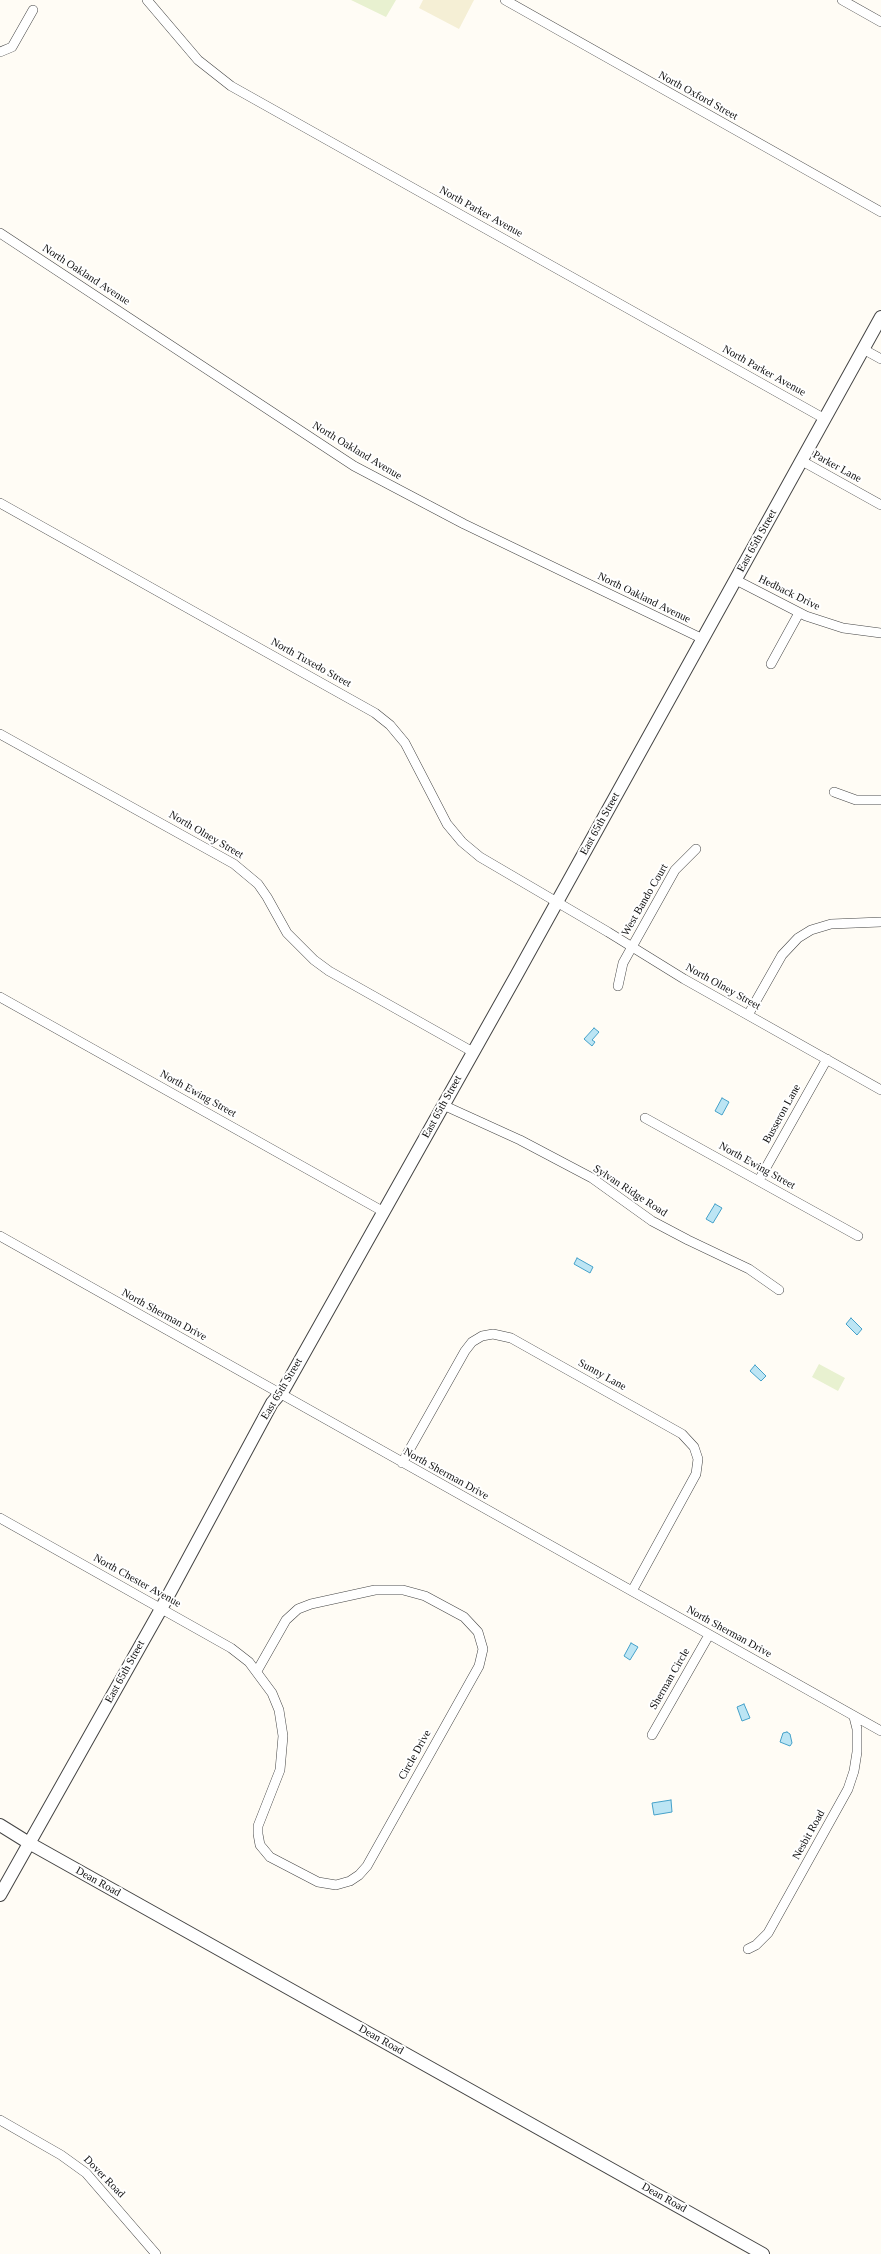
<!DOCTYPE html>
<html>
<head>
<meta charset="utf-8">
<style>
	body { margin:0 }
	canvas { display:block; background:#fffcf5 }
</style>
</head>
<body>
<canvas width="881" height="2254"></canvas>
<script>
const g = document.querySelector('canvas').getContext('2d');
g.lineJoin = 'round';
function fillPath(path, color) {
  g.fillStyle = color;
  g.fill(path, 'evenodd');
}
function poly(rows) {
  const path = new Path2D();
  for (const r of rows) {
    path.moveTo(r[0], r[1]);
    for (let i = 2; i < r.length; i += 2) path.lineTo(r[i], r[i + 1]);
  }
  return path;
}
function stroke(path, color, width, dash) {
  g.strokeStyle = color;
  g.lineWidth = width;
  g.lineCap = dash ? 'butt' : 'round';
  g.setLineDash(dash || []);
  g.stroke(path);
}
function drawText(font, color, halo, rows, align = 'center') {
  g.font = font + ' "Times New Roman",serif';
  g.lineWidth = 4;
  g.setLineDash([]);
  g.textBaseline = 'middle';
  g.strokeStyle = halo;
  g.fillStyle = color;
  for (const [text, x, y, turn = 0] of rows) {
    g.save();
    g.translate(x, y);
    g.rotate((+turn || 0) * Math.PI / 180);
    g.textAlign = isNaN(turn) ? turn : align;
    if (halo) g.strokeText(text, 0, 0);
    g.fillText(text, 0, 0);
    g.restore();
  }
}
const farmland = poly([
	[423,0,474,0,459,29,419,8]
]);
const pitch = poly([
	[351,0,396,0,386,17],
	[819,1364,845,1378,838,1391,812,1377]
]);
const water = poly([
	[594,1028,599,1032,592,1040,595,1042,592,1046,584,1039,594,1028],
	[722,1098,729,1102,722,1115,715,1111,722,1098],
	[715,1204,722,1208,713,1223,706,1219,715,1204],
	[577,1258,593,1267,590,1273,574,1264,577,1258],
	[851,1318,862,1329,857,1335,846,1324,851,1318],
	[755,1365,766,1376,761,1381,750,1371,755,1365],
	[631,1643,638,1647,630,1660,624,1656,631,1643],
	[744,1704,750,1718,742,1721,737,1707,744,1704],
	[787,1732,790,1734,792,1743,790,1746,780,1742,783,1733,787,1732],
	[671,1800,672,1812,654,1815,652,1803,671,1800]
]);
const minor = poly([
	[147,0,198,60,231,86,825,419],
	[505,0,881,212],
	[842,0,881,22],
	[0,52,12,47,33,10],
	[0,233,354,466,464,524,703,639],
	[863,349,881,359],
	[802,461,881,505],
	[0,503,375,713,390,725,405,743,447,824,462,842,480,857,608,932,684,979,881,1090],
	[736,580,806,616,843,628,881,633],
	[771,664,799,613],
	[0,734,234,864,258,884,267,897,287,933,314,960,329,971,473,1052],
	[834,792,856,800,881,800],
	[618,986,623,963,675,870,696,849],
	[0,997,384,1212],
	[748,1015,782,955,798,938,811,930,831,924,881,922],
	[443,1105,520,1140,592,1178,652,1221,688,1240,749,1269,779,1290],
	[645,1118,858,1236],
	[759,1180,827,1059],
	[0,1236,881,1731],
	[402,1463,465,1351,472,1342,482,1336,493,1334,511,1338,682,1434,694,1447,698,1459,696,1474,632,1591],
	[0,1518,231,1648,249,1662,272,1693,279,1710,283,1736,280,1770,258,1826,258,1834,260,1845,270,1857,318,1882,336,1885,350,1881,359,1875,367,1866,479,1666,483,1649,478,1632,464,1617,425,1596,403,1590,375,1590,311,1604,298,1609,286,1620,257,1671],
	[652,1735,709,1635],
	[748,1949,756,1945,768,1933,848,1789,854,1771,857,1752,857,1729,854,1717],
	[0,2120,61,2155,86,2173,156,2254]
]);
const tertiary = poly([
	[0,1825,29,1843,763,2254],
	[0,1895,161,1609,272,1403,284,1389,516,976,881,317]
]);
const streetNames = [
	["North Oxford Street",698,96,29],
	["North Parker Avenue",481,212,29],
	["North Oakland Avenue",86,275,33],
	["North Parker Avenue",764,371,29],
	["North Oakland Avenue",357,451,31],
	["Parker Lane",837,467,29],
	["East 65th Street",757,541,-61],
	["Hedback Drive",789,593,26],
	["North Oakland Avenue",644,598,26],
	["North Tuxedo Street",311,663,29],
	["East 65th Street",600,824,-61],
	["North Olney Street",206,835,30],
	["West Bando Court",645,900,-60],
	["North Olney Street",723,987,29],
	["North Ewing Street",198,1094,29],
	["East 65th Street",442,1107,-61],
	["Busseron Lane",782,1114,-61],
	["North Ewing Street",757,1166,29],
	["Sylvan Ridge Road",630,1191,33],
	["North Sherman Drive",164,1315,29],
	["Sunny Lane",602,1375,29],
	["East 65th Street",282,1389,-59],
	["North Sherman Drive",446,1474,29],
	["North Chester Avenue",137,1581,29],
	["North Sherman Drive",729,1632,29],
	["East 65th Street",125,1672,-61],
	["Sherman Circle",670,1679,-60],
	["Circle Drive",415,1755,-61],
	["Nesbit Road",809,1835,-61],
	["Dean Road",98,1882,29],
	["Dean Road",381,2040,29],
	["Dover Road",104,2177,46],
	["Dean Road",664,2198,29]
];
fillPath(farmland, '#f5efd5');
fillPath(pitch, '#e8f1d0');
fillPath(water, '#bce5f4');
stroke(water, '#45a1c9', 1);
stroke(minor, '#444', 10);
stroke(tertiary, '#444', 14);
stroke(minor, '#fff', 9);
stroke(tertiary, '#fff', 12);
drawText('11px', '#111', '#fff', streetNames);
</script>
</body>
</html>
